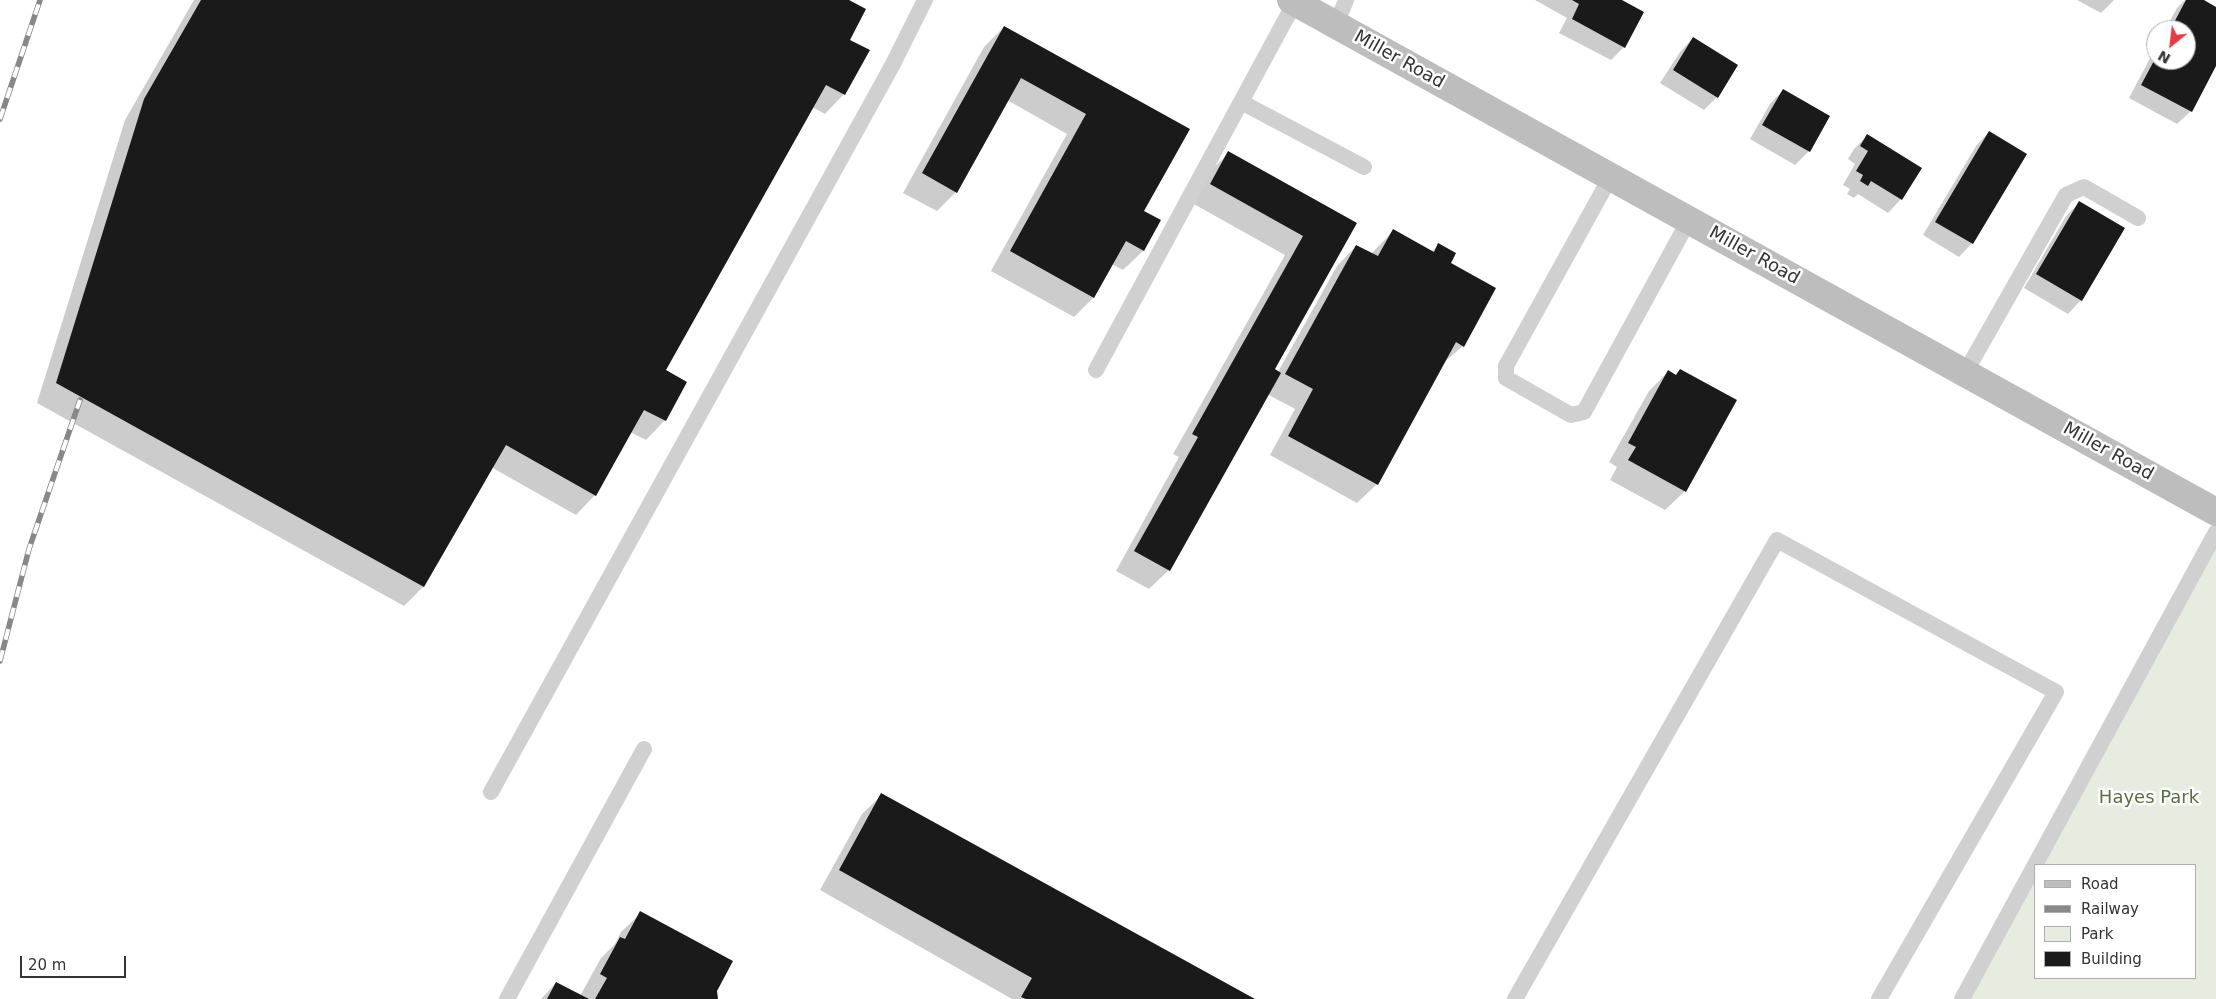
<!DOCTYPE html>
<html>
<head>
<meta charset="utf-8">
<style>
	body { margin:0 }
	#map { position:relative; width:2216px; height:999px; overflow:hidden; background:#fff; font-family:"DejaVu Sans",sans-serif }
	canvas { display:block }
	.legend { position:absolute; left:2034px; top:864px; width:162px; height:115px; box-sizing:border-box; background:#fff; border:1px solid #adadad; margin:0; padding:6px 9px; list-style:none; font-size:15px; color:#333 }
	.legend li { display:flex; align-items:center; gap:10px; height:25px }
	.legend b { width:25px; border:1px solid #adadad }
	.north { position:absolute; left:2146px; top:20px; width:50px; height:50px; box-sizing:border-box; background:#fff; border:1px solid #adadad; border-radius:50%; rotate:209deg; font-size:14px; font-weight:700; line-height:20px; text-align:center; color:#333 }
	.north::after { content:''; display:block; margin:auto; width:18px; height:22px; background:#e63946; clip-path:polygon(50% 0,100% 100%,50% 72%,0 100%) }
	.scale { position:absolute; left:20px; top:956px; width:106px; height:22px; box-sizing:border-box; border:2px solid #333; border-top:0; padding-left:6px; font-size:15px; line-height:18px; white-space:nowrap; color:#333; -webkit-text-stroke:4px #fff; paint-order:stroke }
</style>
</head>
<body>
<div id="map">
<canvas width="2216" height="999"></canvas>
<ul class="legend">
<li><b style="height:6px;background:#bdbdbd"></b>Road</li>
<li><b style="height:6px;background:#888"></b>Railway</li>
<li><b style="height:14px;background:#e6ecdf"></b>Park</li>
<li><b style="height:14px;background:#1a1a1a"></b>Building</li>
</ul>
<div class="north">N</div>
<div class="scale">20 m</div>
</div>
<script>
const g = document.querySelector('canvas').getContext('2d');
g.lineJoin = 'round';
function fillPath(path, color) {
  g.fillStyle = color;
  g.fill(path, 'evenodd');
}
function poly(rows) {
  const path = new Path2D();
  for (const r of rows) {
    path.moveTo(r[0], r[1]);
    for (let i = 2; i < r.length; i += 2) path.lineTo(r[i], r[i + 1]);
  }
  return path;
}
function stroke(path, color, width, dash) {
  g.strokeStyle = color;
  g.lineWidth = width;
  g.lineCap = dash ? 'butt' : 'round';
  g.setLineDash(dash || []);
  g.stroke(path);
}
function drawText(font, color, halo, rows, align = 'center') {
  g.font = font + ' "DejaVu Sans",sans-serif';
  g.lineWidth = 5;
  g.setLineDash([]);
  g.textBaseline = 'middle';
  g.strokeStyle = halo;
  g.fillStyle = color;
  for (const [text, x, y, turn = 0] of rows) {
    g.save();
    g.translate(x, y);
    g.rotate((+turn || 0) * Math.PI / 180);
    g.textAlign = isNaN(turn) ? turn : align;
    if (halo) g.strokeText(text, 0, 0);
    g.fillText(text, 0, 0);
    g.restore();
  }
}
const green = poly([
	[2216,533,2216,999,1964,999,2035,869,2035,978,2195,978,2195,865,2037,865]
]);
const shadow = poly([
	[194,0,846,0,849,40,844,94,825,114,812,107,664,371,686,382,665,420,646,440,630,432,595,495,576,515,491,467,423,587,404,606,37,403,125,120],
	[1535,0,1620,0,1624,47,1611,60,1559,33,1567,18],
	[2077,0,2114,0,2101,13],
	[2185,0,2201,0,2216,8,2216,63,2191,111,2177,124,2129,98,2156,47,2156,60,2186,60,2186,30,2165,30,2177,8],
	[1004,27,1188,130,1142,212,1159,221,1143,251,1123,270,1112,264,1093,298,1074,317,991,271,1067,134,1007,100,956,192,937,211,903,193,984,47],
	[1693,38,1717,97,1704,110,1660,83,1680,52],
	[1783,90,1829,116,1809,151,1795,165,1750,139,1770,104],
	[1989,132,1972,243,1959,257,1923,235,1976,146],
	[1867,136,1901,199,1888,213,1858,194,1854,198,1847,194,1850,189,1843,185,1855,164,1848,159,1854,149],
	[1229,153,1355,223,1273,369,1278,372,1337,266,1356,246,1371,254,1393,231,1431,252,1439,245,1449,263,1463,346,1442,364,1377,484,1357,503,1270,455,1295,409,1267,394,1169,570,1149,589,1116,571,1179,457,1173,454,1285,255,1192,203,1209,172],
	[2079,203,2081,300,2068,314,2024,288,2066,216],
	[1680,370,1685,491,1665,510,1610,480,1617,467,1609,462,1649,391,1668,372,1675,375],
	[882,795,1252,999,1012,999,820,890,862,814],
	[641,913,715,991,717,999,541,999,556,983,580,996,601,958,615,944,621,932]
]);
const building = poly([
	[201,0,849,0,866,9,850,40,870,50,845,95,826,85,666,370,687,382,666,421,644,410,596,496,506,445,424,587,56,383,144,99],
	[1572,0,1622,0,1644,12,1625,48,1572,19,1579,4],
	[2186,0,2204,0,2216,7,2216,66,2192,112,2141,85,2156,57,2156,60,2186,60,2186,30,2170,30],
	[1004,26,1190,129,1144,211,1161,220,1144,251,1126,241,1094,298,1010,251,1086,114,1021,78,957,193,922,173],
	[1693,37,1738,65,1718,98,1673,70],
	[1783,89,1830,116,1810,152,1762,125],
	[1989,131,2027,154,1973,244,1935,222],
	[1867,134,1922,168,1902,200,1871,181,1868,186,1860,181,1863,175,1856,171,1868,151,1860,146],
	[1228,151,1357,223,1275,369,1281,373,1170,571,1134,551,1198,437,1192,434,1303,236,1210,184],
	[2079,201,2125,228,2082,301,2036,274],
	[1393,229,1434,252,1438,243,1456,253,1451,263,1496,288,1464,347,1456,342,1378,485,1288,436,1313,389,1285,374,1356,245,1378,256],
	[1680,369,1737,400,1686,492,1628,460,1636,447,1628,443,1668,370,1676,375],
	[881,793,1255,999,1026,999,1021,997,1032,978,839,870],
	[640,911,733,961,717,991,718,999,595,999,607,978,600,974,620,937,625,939],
	[556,982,589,999,547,999]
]);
const lane = poly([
	[1336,25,1346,0],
	[1241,102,1364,167],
	[1611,176,1506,366,1506,378,1571,415,1584,412,1689,220],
	[1096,370,1295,2],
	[1965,373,2066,195,2084,187,2138,218],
	[491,792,893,64,925,0],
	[507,999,644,749],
	[1515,999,1777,540,2056,692,1879,999],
	[1962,999,2216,532]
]);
const secondary = poly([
	[1291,0,2216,512]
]);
const rail = poly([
	[0,119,40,0],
	[0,661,29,549,80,400]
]);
const streetNames = [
	["Miller Road",1399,60,29],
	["Miller Road",1754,256,29],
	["Miller Road",2108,452,29]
];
const parkNames = [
	["Hayes Park",2149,798]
];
fillPath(green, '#e6ecdf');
fillPath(shadow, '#0003');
fillPath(building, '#1a1a1a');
stroke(lane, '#d0d0d0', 16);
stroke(secondary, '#bdbdbd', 28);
stroke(rail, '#888', 5.5);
stroke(rail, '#fff', 4, [11]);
drawText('18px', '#333', '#fff', streetNames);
drawText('18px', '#56703f', '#fff', parkNames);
</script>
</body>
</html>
